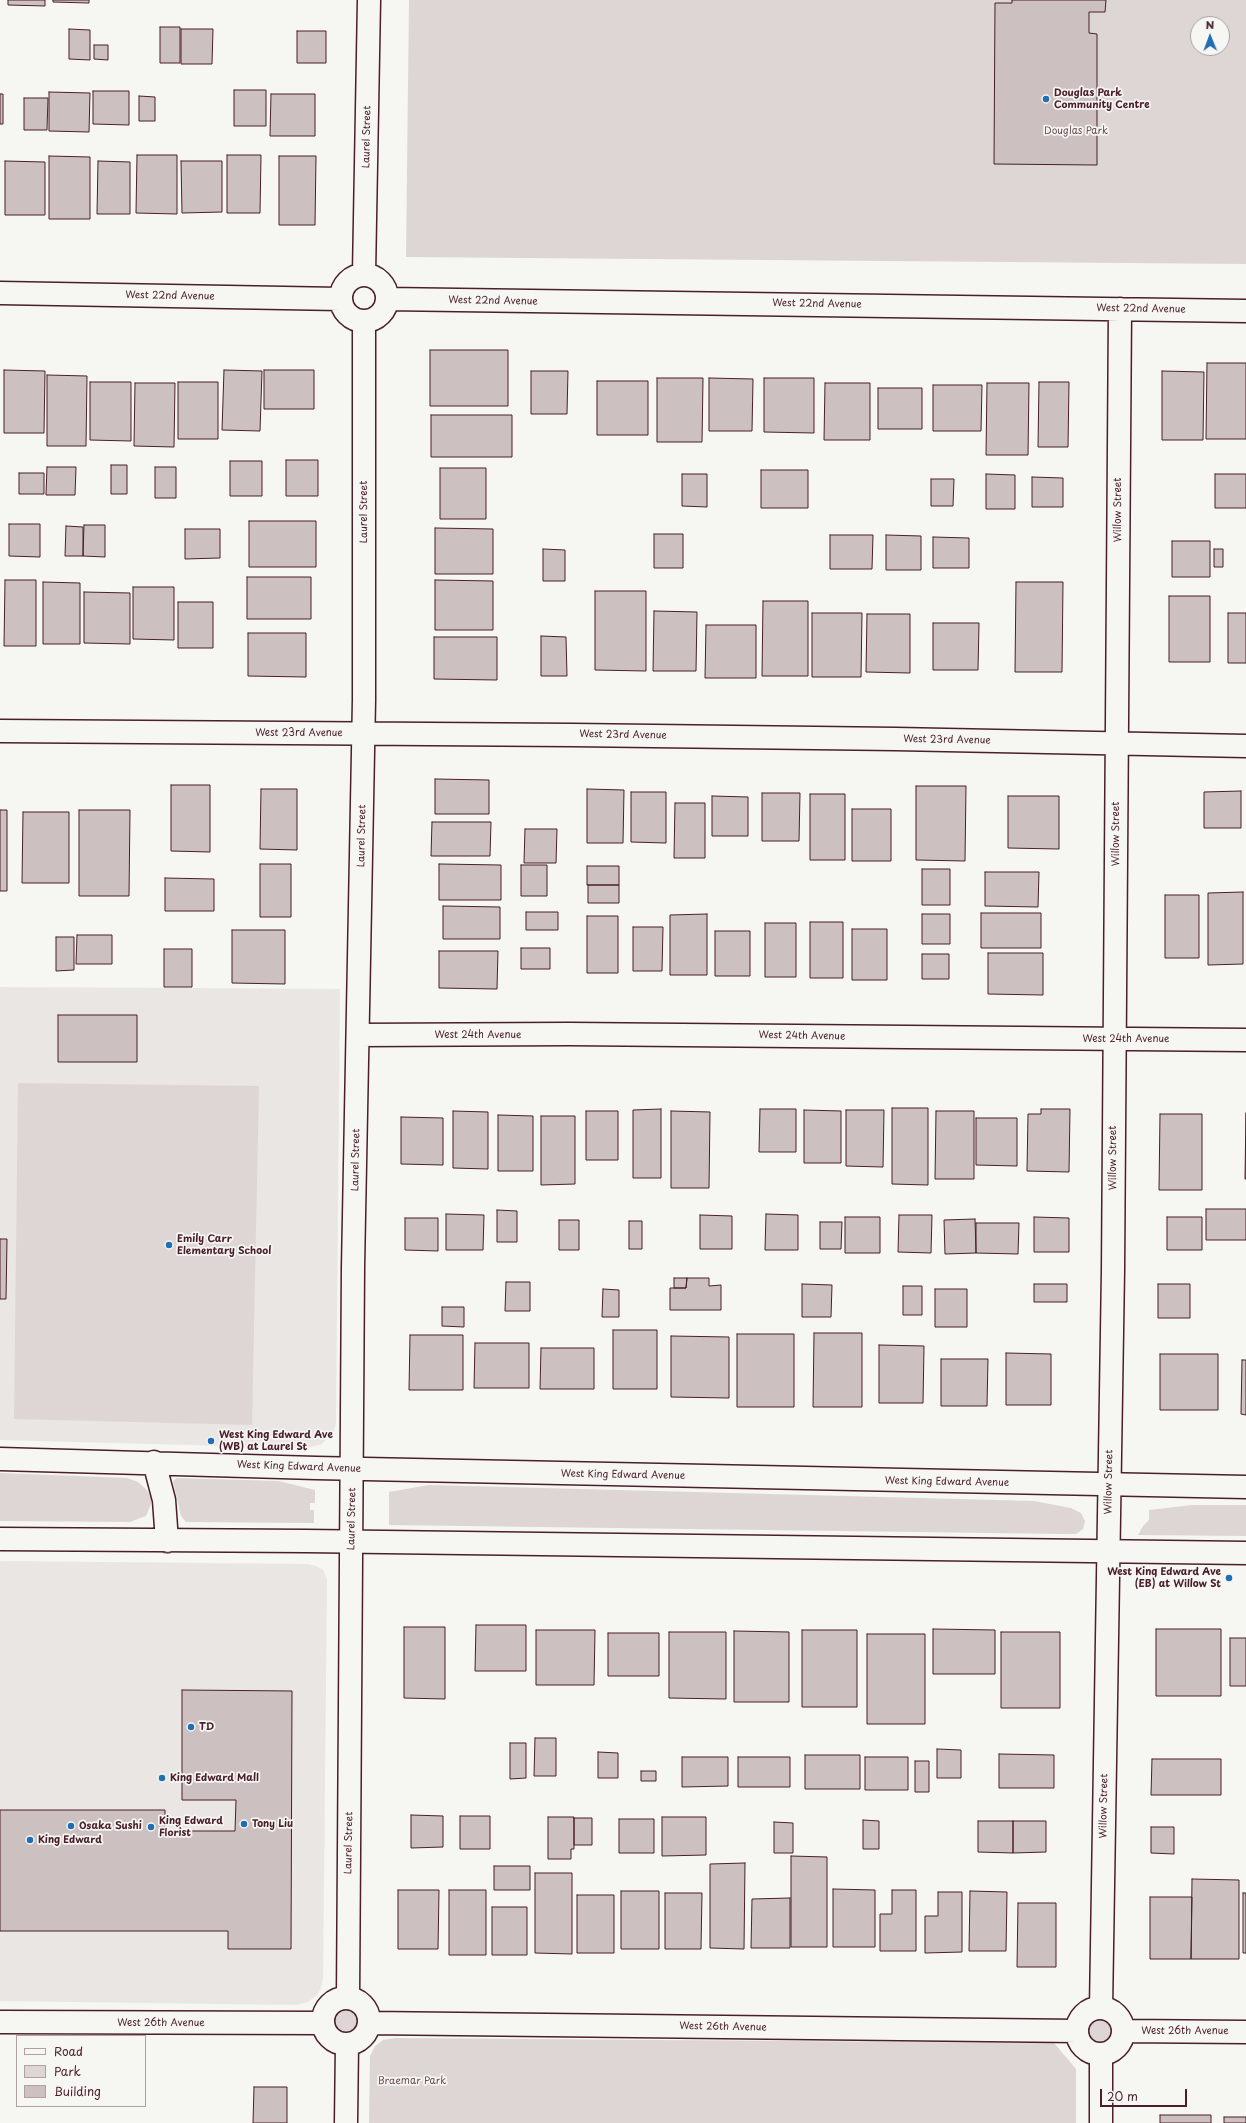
<!DOCTYPE html>
<html>
<head>
<meta charset="utf-8">
<style>
	body { margin:0 }
	#map { position:relative; width:1246px; height:2123px; overflow:hidden; background:#f6f6f2; font-family:"Playpen Sans",sans-serif }
	canvas { display:block }
	.legend { position:absolute; left:16px; top:2035px; width:130px; height:72px; box-sizing:border-box; background:#f6f6f2; border:1px solid #b1a0a2; margin:0; padding:5px 7px; list-style:none; font-size:12px; color:#4a1f2b }
	.legend li { display:flex; align-items:center; gap:8px; height:20px }
	.legend b { width:20px; border:1px solid #b1a0a2 }
	.north { position:absolute; left:1190px; top:16px; width:40px; height:40px; box-sizing:border-box; background:#f6f6f2; border:1px solid #b1a0a2; border-radius:50%; rotate:359deg; font-size:11px; font-weight:700; line-height:16px; text-align:center; color:#4a1f2b }
	.north::after { content:''; display:block; margin:auto; width:14px; height:18px; background:#1f6fb2; clip-path:polygon(50% 0,100% 100%,50% 72%,0 100%) }
	.scale { position:absolute; left:1100px; top:2089px; width:87px; height:18px; box-sizing:border-box; border:2px solid #4a1f2b; border-top:0; padding-left:5px; font-size:12px; line-height:14px; white-space:nowrap; color:#4a1f2b; -webkit-text-stroke:3px #f6f6f2; paint-order:stroke }
</style>
</head>
<body>
<div id="map">
<canvas width="1246" height="2123"></canvas>
<ul class="legend">
<li><b style="height:5px;background:#f6f6f2"></b>Road</li>
<li><b style="height:11px;background:#ddd6d5"></b>Park</li>
<li><b style="height:11px;background:#ccc1c0"></b>Building</li>
</ul>
<div class="north">N</div>
<div class="scale">20 m</div>
</div>
<script>
const g = document.querySelector('canvas').getContext('2d');
g.lineJoin = 'round';
function fillPath(path, color) {
  g.fillStyle = color;
  g.fill(path, 'evenodd');
}
function poly(rows) {
  const path = new Path2D();
  for (const r of rows) {
    if (r.length === 3) {
      path.moveTo(r[0] + r[2], r[1]);
      path.arc(r[0], r[1], r[2], 0, 2 * Math.PI);
      continue;
    }
    path.moveTo(r[0], r[1]);
    for (let i = 2; i < r.length; i += 2) path.lineTo(r[i], r[i + 1]);
  }
  return path;
}
function stroke(path, color, width, dash) {
  g.strokeStyle = color;
  g.lineWidth = width;
  g.lineCap = dash ? 'butt' : 'round';
  g.setLineDash(dash || []);
  g.stroke(path);
}
function drawText(font, color, halo, rows, align = 'center') {
  g.font = font + ' "Playpen Sans",sans-serif';
  g.lineWidth = 3.5;
  g.setLineDash([]);
  g.textBaseline = 'middle';
  g.strokeStyle = halo;
  g.fillStyle = color;
  for (const [text, x, y, turn = 0] of rows) {
    g.save();
    g.translate(x, y);
    g.rotate((+turn || 0) * Math.PI / 180);
    g.textAlign = isNaN(turn) ? turn : align;
    if (halo) g.strokeText(text, 0, 0);
    g.fillText(text, 0, 0);
    g.restore();
  }
}
const built = poly([
	[0,987,340,989,336,1423,334,1431,322,1444,307,1448,0,1440],
	[0,1561,308,1564,316,1566,323,1570,327,1579,323,1978,321,1988,317,1995,308,2002,296,2005,0,2001]
]);
const green = poly([
	[409,0,1246,0,1246,264,406,257],
	[1198,24,1222,24,1222,48,1198,48],
	[18,1083,259,1086,252,1425,14,1419],
	[0,1473,127,1478,138,1482,147,1490,151,1498,151,1504,146,1516,130,1522,0,1521],
	[177,1478,279,1481,315,1490,315,1503,310,1503,310,1510,314,1510,314,1523,186,1522,181,1516,173,1481],
	[429,1485,1034,1501,1071,1508,1081,1513,1085,1521,1083,1529,1076,1534,1065,1534,389,1525,389,1492],
	[1192,1505,1246,1505,1246,1536,1138,1535,1143,1526,1149,1520,1149,1510],
	[347,2021,16],
	[1100,2030,15],
	[395,2038,1054,2043,1076,2069,1076,2123,369,2123,370,2056,375,2046,383,2040]
]);
const building = poly([
	[8,0,45,0,45,6,8,5,8,0],
	[53,0,89,0,89,3,53,2,53,0],
	[1012,0,1106,0,1105,12,1089,12,1089,33,1097,34,1097,165,994,164,995,3,1012,3,1012,0],
	[160,27,180,27,180,63,160,63,160,27],
	[69,29,90,30,90,60,69,59,69,29],
	[181,29,213,29,212,64,181,64,181,29],
	[297,31,326,31,326,63,297,63,297,31],
	[94,45,108,45,108,60,94,59,94,45],
	[234,90,266,90,266,126,234,126,234,90],
	[93,91,129,91,129,125,93,124,93,91],
	[49,92,90,93,89,132,49,131,49,92],
	[0,94,3,94,3,124,0,124,0,94],
	[271,94,315,94,315,136,270,136,271,94],
	[139,96,155,97,155,121,139,121,139,96],
	[24,98,48,98,47,130,24,130,24,98],
	[137,155,177,155,177,214,136,213,137,155],
	[227,155,261,155,260,213,227,213,227,155],
	[49,156,90,157,90,219,49,219,49,156],
	[279,156,316,156,315,225,279,225,279,156],
	[5,161,45,162,45,215,5,215,5,161],
	[98,161,130,162,130,214,97,214,98,161],
	[181,161,222,161,222,212,182,213,181,161],
	[430,350,508,350,508,406,430,406,430,350],
	[1207,363,1246,363,1246,439,1206,439,1207,363],
	[4,370,45,371,44,433,4,433,4,370],
	[224,370,262,371,260,431,222,430,224,370],
	[264,370,314,370,314,409,264,409,264,370],
	[531,371,568,371,567,414,531,414,531,371],
	[1162,371,1204,372,1203,440,1162,440,1162,371],
	[47,375,87,376,86,446,47,446,47,375],
	[657,378,703,378,702,442,657,442,657,378],
	[709,378,753,379,752,431,709,431,709,378],
	[764,378,814,378,814,433,764,432,764,378],
	[597,381,648,381,648,435,597,435,597,381],
	[90,382,131,382,131,441,90,440,90,382],
	[178,382,218,382,218,439,178,439,178,382],
	[1039,382,1069,382,1068,447,1038,447,1039,382],
	[135,383,175,383,174,447,134,446,135,383],
	[825,383,870,383,870,440,824,440,825,383],
	[987,383,1029,383,1028,455,986,455,987,383],
	[933,385,982,385,981,431,933,431,933,385],
	[878,388,922,388,922,429,878,429,878,388],
	[431,415,512,415,512,457,431,457,431,415],
	[286,460,318,460,318,496,286,496,286,460],
	[230,461,262,461,262,496,230,496,230,461],
	[111,465,127,465,127,494,111,494,111,465],
	[47,467,76,467,75,495,46,495,47,467],
	[155,467,176,467,176,498,155,498,155,467],
	[440,468,486,468,486,519,440,519,440,468],
	[761,470,808,470,808,508,761,508,761,470],
	[19,473,44,473,44,494,19,494,19,473],
	[682,474,707,474,707,507,682,506,682,474],
	[986,474,1015,475,1015,509,986,509,986,474],
	[1215,474,1246,474,1246,508,1215,508,1215,474],
	[1032,477,1063,478,1063,507,1032,507,1032,477],
	[931,479,954,479,953,506,931,506,931,479],
	[249,521,316,521,316,567,249,567,249,521],
	[9,524,40,524,40,557,9,556,9,524],
	[84,525,105,525,105,557,83,556,84,525],
	[66,526,83,527,83,556,65,556,66,526],
	[435,528,493,529,493,574,435,574,435,528],
	[185,529,220,529,220,558,185,559,185,529],
	[654,534,683,534,683,568,654,568,654,534],
	[830,535,873,535,872,569,830,569,830,535],
	[886,535,921,536,921,570,886,570,886,535],
	[933,537,969,538,969,568,933,568,933,537],
	[1172,541,1210,541,1210,577,1172,577,1172,541],
	[543,549,565,550,565,581,543,581,543,549],
	[1214,549,1223,549,1223,567,1214,567,1214,549],
	[247,577,311,577,311,619,247,619,247,577],
	[5,580,36,580,36,646,4,646,5,580],
	[435,580,493,581,493,630,435,630,435,580],
	[43,582,80,583,80,644,43,644,43,582],
	[1016,582,1063,582,1062,672,1015,672,1016,582],
	[133,587,174,587,174,640,133,639,133,587],
	[595,591,646,591,646,671,595,670,595,591],
	[84,592,130,593,130,644,84,643,84,592],
	[1169,596,1210,596,1210,662,1169,662,1169,596],
	[763,601,808,601,808,676,762,676,763,601],
	[178,602,213,602,213,648,178,648,178,602],
	[654,611,697,612,696,671,653,671,654,611],
	[812,613,862,613,861,677,812,677,812,613],
	[1228,613,1246,613,1246,663,1228,663,1228,613],
	[867,614,910,614,910,673,866,672,867,614],
	[933,623,979,623,978,670,933,670,933,623],
	[706,625,756,625,756,678,705,678,706,625],
	[248,633,306,633,306,677,248,676,248,633],
	[541,636,566,637,567,676,541,676,541,636],
	[434,637,497,637,497,680,434,679,434,637],
	[435,779,489,780,489,814,435,814,435,779],
	[171,785,210,785,210,852,171,851,171,785],
	[916,786,966,786,965,861,916,860,916,786],
	[261,789,297,789,297,850,260,849,261,789],
	[587,789,624,790,623,843,587,843,587,789],
	[1241,791,1241,828,1204,828,1204,792,1241,791],
	[631,792,666,792,666,843,631,842,631,792],
	[762,793,800,793,799,841,762,841,762,793],
	[810,794,845,794,845,860,810,860,810,794],
	[712,796,748,797,748,836,712,836,712,796],
	[1008,796,1059,796,1059,849,1008,848,1008,796],
	[675,803,705,803,705,858,674,858,675,803],
	[852,809,891,809,891,861,852,861,852,809],
	[0,810,7,810,7,891,0,891,0,810],
	[79,810,130,810,129,896,79,896,79,810],
	[23,812,69,812,69,883,22,883,23,812],
	[432,822,491,822,490,856,431,856,432,822],
	[525,829,557,829,556,863,524,863,525,829],
	[260,864,291,864,291,917,260,917,260,864],
	[439,864,501,865,501,900,439,900,439,864],
	[521,865,547,865,547,896,521,896,521,865],
	[587,866,619,866,619,885,587,885,587,866],
	[922,869,950,869,950,905,922,905,922,869],
	[985,872,1039,872,1038,907,985,906,985,872],
	[165,878,214,879,214,911,165,911,165,878],
	[588,885,619,885,619,903,588,903,588,885],
	[1243,892,1243,964,1208,965,1208,893,1243,892],
	[1165,895,1199,895,1199,958,1165,958,1165,895],
	[443,906,500,907,500,939,443,939,443,906],
	[526,912,558,912,558,930,526,930,526,912],
	[981,913,1041,913,1041,948,981,948,981,913],
	[707,914,707,975,670,975,670,915,707,914],
	[922,914,950,914,950,944,922,944,922,914],
	[587,916,618,916,618,973,587,973,587,916],
	[810,922,843,922,843,978,810,978,810,922],
	[765,923,796,923,796,977,765,977,765,923],
	[633,927,663,927,662,971,633,971,633,927],
	[852,929,887,929,887,980,852,980,852,929],
	[232,930,285,930,285,984,232,983,232,930],
	[715,931,750,931,750,976,715,976,715,931],
	[77,935,112,935,112,964,76,964,77,935],
	[56,937,74,937,74,970,56,971,56,937],
	[521,948,550,948,550,969,521,969,521,948],
	[164,949,192,949,192,987,164,987,164,949],
	[439,951,498,951,497,989,439,988,439,951],
	[988,953,1043,953,1043,995,988,994,988,953],
	[922,954,949,954,949,979,922,979,922,954],
	[58,1015,137,1015,137,1062,58,1062,58,1015],
	[892,1108,928,1108,928,1185,892,1184,892,1108],
	[661,1109,661,1178,633,1178,633,1110,661,1109],
	[760,1109,796,1109,796,1152,759,1152,760,1109],
	[1041,1109,1070,1109,1069,1172,1027,1171,1028,1114,1041,1114,1041,1109],
	[804,1110,841,1111,841,1163,804,1163,804,1110],
	[846,1110,884,1110,883,1167,846,1166,846,1110],
	[453,1111,488,1112,488,1169,453,1168,453,1111],
	[586,1111,618,1111,618,1160,586,1160,586,1111],
	[671,1111,710,1112,709,1188,671,1188,671,1111],
	[936,1111,974,1111,974,1179,935,1179,936,1111],
	[1246,1113,1246,1179,1245,1179,1246,1113],
	[1160,1114,1202,1114,1202,1190,1159,1190,1160,1114],
	[498,1115,533,1116,533,1171,498,1171,498,1115],
	[541,1116,575,1116,575,1184,541,1185,541,1116],
	[401,1117,443,1118,443,1165,401,1164,401,1117],
	[976,1118,1017,1118,1017,1166,976,1165,976,1118],
	[1206,1209,1246,1209,1246,1240,1206,1240,1206,1209],
	[497,1210,517,1211,517,1242,497,1242,497,1210],
	[446,1214,484,1215,483,1250,446,1250,446,1214],
	[766,1214,798,1215,798,1250,765,1250,766,1214],
	[700,1215,732,1216,732,1249,700,1249,700,1215],
	[899,1215,932,1215,931,1253,898,1252,899,1215],
	[845,1217,880,1217,880,1253,845,1253,845,1217],
	[1034,1217,1069,1218,1069,1252,1034,1252,1034,1217],
	[1167,1217,1202,1217,1202,1250,1167,1250,1167,1217],
	[405,1218,438,1218,438,1251,405,1250,405,1218],
	[975,1219,976,1253,945,1254,944,1220,975,1219],
	[559,1220,579,1220,579,1250,559,1250,559,1220],
	[629,1221,642,1221,642,1249,629,1249,629,1221],
	[820,1222,842,1222,841,1249,820,1249,820,1222],
	[976,1223,1019,1223,1018,1254,976,1253,976,1223],
	[0,1239,7,1239,6,1299,0,1299,0,1239],
	[674,1278,687,1278,686,1288,674,1288,674,1278],
	[687,1278,709,1278,709,1286,721,1285,721,1310,670,1310,670,1288,686,1288,687,1278],
	[506,1282,530,1282,530,1311,505,1311,506,1282],
	[802,1284,832,1285,831,1317,802,1317,802,1284],
	[1034,1284,1067,1284,1067,1302,1034,1302,1034,1284],
	[1158,1284,1190,1284,1190,1318,1158,1318,1158,1284],
	[903,1286,922,1286,922,1315,903,1315,903,1286],
	[603,1289,619,1290,619,1317,602,1317,603,1289],
	[935,1289,967,1289,967,1327,935,1327,935,1289],
	[442,1307,464,1307,464,1327,442,1326,442,1307],
	[613,1330,657,1330,657,1389,613,1389,613,1330],
	[814,1333,862,1333,862,1407,813,1407,814,1333],
	[737,1334,794,1334,794,1407,737,1407,737,1334],
	[410,1335,463,1335,463,1390,409,1390,410,1335],
	[671,1336,729,1337,729,1398,671,1397,671,1336],
	[475,1343,529,1343,529,1388,474,1388,475,1343],
	[879,1345,924,1346,923,1403,879,1403,879,1345],
	[541,1348,594,1348,594,1389,540,1389,541,1348],
	[1006,1353,1051,1354,1051,1405,1006,1405,1006,1353],
	[1160,1354,1218,1354,1218,1410,1160,1410,1160,1354],
	[941,1359,988,1359,987,1406,941,1406,941,1359],
	[1242,1360,1246,1360,1246,1415,1241,1414,1242,1360],
	[476,1625,526,1625,526,1671,475,1671,476,1625],
	[404,1627,445,1627,445,1699,404,1698,404,1627],
	[933,1629,995,1630,995,1674,933,1674,933,1629],
	[1156,1629,1221,1629,1221,1696,1156,1696,1156,1629],
	[536,1630,595,1630,594,1685,536,1685,536,1630],
	[802,1630,857,1630,857,1707,802,1707,802,1630],
	[734,1631,789,1632,789,1702,734,1702,734,1631],
	[669,1632,726,1632,726,1699,669,1698,669,1632],
	[1001,1632,1060,1632,1060,1708,1001,1708,1001,1632],
	[608,1633,659,1633,659,1676,608,1676,608,1633],
	[867,1634,925,1634,925,1724,867,1724,867,1634],
	[1230,1638,1246,1638,1246,1686,1230,1686,1230,1638],
	[182,1690,292,1691,291,1949,228,1949,228,1931,0,1931,0,1810,165,1810,165,1831,235,1831,236,1800,182,1800,182,1690],
	[535,1738,556,1738,556,1776,534,1776,535,1738],
	[510,1743,526,1743,526,1778,510,1779,510,1743],
	[937,1749,961,1750,961,1778,937,1778,937,1749],
	[598,1752,618,1753,618,1778,598,1778,598,1752],
	[999,1754,1054,1755,1054,1788,999,1788,999,1754],
	[805,1755,860,1755,860,1789,805,1789,805,1755],
	[682,1757,728,1757,728,1786,682,1787,682,1757],
	[738,1757,790,1757,790,1787,738,1787,738,1757],
	[865,1757,908,1757,908,1790,865,1790,865,1757],
	[1152,1759,1221,1759,1221,1795,1151,1795,1152,1759],
	[915,1761,929,1761,929,1792,915,1792,915,1761],
	[641,1771,656,1771,656,1781,641,1781,641,1771],
	[411,1815,443,1816,443,1847,411,1848,411,1815],
	[460,1816,490,1816,490,1849,460,1849,460,1816],
	[548,1817,574,1817,574,1849,571,1849,571,1859,548,1859,548,1817],
	[662,1817,706,1817,706,1855,662,1856,662,1817],
	[574,1818,592,1818,592,1845,574,1845,574,1818],
	[619,1819,654,1819,654,1853,619,1853,619,1819],
	[863,1820,879,1821,879,1849,863,1849,863,1820],
	[978,1821,1013,1821,1013,1853,978,1852,978,1821],
	[1013,1821,1046,1821,1046,1852,1013,1853,1013,1821],
	[774,1822,793,1823,793,1853,774,1853,774,1822],
	[1151,1827,1174,1827,1174,1854,1151,1853,1151,1827],
	[791,1856,827,1857,827,1947,791,1947,791,1856],
	[745,1863,744,1949,710,1948,710,1864,745,1863],
	[494,1866,530,1866,530,1890,494,1890,494,1866],
	[535,1873,572,1873,572,1954,535,1953,535,1873],
	[1192,1879,1239,1880,1239,1959,1191,1959,1192,1879],
	[833,1889,875,1890,875,1947,833,1947,833,1889],
	[398,1890,439,1890,438,1949,398,1949,398,1890],
	[449,1890,486,1890,486,1955,449,1955,449,1890],
	[892,1890,916,1890,916,1951,880,1951,880,1914,892,1914,892,1890],
	[621,1891,659,1891,659,1949,621,1949,621,1891],
	[970,1891,1007,1892,1006,1951,969,1951,970,1891],
	[938,1892,962,1892,962,1952,925,1953,925,1916,938,1916,938,1892],
	[665,1893,702,1893,701,1949,665,1949,665,1893],
	[1243,1893,1246,1893,1246,1953,1243,1953,1243,1893],
	[577,1895,614,1895,614,1953,577,1953,577,1895],
	[1150,1897,1192,1897,1191,1959,1150,1959,1150,1897],
	[790,1898,790,1948,751,1948,752,1899,790,1898],
	[1018,1903,1056,1903,1056,1967,1017,1967,1018,1903],
	[492,1907,527,1907,527,1955,492,1955,492,1907],
	[254,2087,287,2087,287,2123,253,2123,254,2087],
	[1160,2115,1211,2115,1211,2123,1160,2123,1160,2115],
	[1224,2117,1246,2117,1246,2123,1224,2123,1224,2117]
]);
const minor = poly([
	[364,274,369,0],
	[364,298,23],
	[0,293,340,299],
	[387,299,1246,311],
	[0,731,572,735,896,739,1246,746],
	[358,1035,569,1034,1246,1040],
	[346,2021,23],
	[348,1998,353,1267,364,700,364,321],
	[1100,2031,23],
	[1101,2008,1113,1270,1120,309],
	[0,2022,323,2023],
	[370,2023,1077,2031],
	[1123,2031,1246,2032],
	[1101,2054,1101,2123],
	[346,2123,347,2044]
]);
const secondary = poly([
	[0,1459,316,1468,1246,1487],
	[154,1462,164,1500,167,1541],
	[0,1539,306,1541,1246,1553]
]);
const markers = [
	[1046,99,4,"#1f6fb2"],
	[169,1245,4,"#1f6fb2"],
	[211,1441,4,"#1f6fb2"],
	[1229,1578,4,"#1f6fb2"],
	[191,1727,4,"#1f6fb2"],
	[162,1778,4,"#1f6fb2"],
	[244,1824,4,"#1f6fb2"],
	[71,1826,4,"#1f6fb2"],
	[151,1827,4,"#1f6fb2"],
	[30,1840,4,"#1f6fb2"]
];
const poiNames = [
	["Douglas Park",1054,93],
	["Community Centre",1054,105],
	["Emily Carr",177,1239],
	["Elementary School",177,1251],
	["West King Edward Ave",219,1435],
	["(WB) at Laurel St",219,1447],
	["West King Edward Ave",1221,1572,"right"],
	["(EB) at Willow St",1221,1584,"right"],
	["TD",199,1727],
	["King Edward Mall",170,1778],
	["King Edward",159,1821],
	["Florist",159,1833],
	["Tony Liu",252,1824],
	["Osaka Sushi",79,1826],
	["King Edward",38,1840]
];
const parkNames = [
	["Douglas Park",1076,131],
	["Braemar Park",412,2081]
];
const streetNames = [
	["Laurel Street",367,137,-89],
	["West 22nd Avenue",170,296,1],
	["West 22nd Avenue",493,301,1],
	["West 22nd Avenue",817,304,1],
	["West 22nd Avenue",1141,309,1],
	["Willow Street",1118,510,-90],
	["Laurel Street",364,512,-90],
	["West 23rd Avenue",299,733],
	["West 23rd Avenue",623,735,1],
	["West 23rd Avenue",947,740,1],
	["Willow Street",1116,834,-90],
	["Laurel Street",362,836,-89],
	["West 24th Avenue",478,1035],
	["West 24th Avenue",802,1036,1],
	["West 24th Avenue",1126,1039],
	["Willow Street",1113,1158,-90],
	["Laurel Street",356,1160,-89],
	["West King Edward Avenue",299,1467,2],
	["West King Edward Avenue",623,1475,1],
	["West King Edward Avenue",947,1482,1],
	["Willow Street",1109,1482,-89],
	["Laurel Street",352,1519,-89],
	["Willow Street",1104,1806,-89],
	["Laurel Street",349,1843,-89],
	["West 26th Avenue",161,2023],
	["West 26th Avenue",723,2027,1],
	["West 26th Avenue",1185,2031]
];
fillPath(built, '#e9e6e3');
fillPath(green, '#ddd6d5');
fillPath(building, '#ccc1c0');
stroke(building, '#4a1f2b', 1);
stroke(minor, '#4a1f2b', 25);
stroke(secondary, '#4a1f2b', 25);
stroke(minor, '#f6f6f2', 22);
stroke(secondary, '#f6f6f2', 22);
for (const [x, y, r, color] of markers) {
  const dot = new Path2D();
  dot.arc(x, y, r, 0, 2 * Math.PI);
  g.fillStyle = color;
  g.fill(dot);
  stroke(dot, '#f6f6f2', 1.5);
}
drawText('bold 10px', '#4a1f2b', '#f6f6f2', poiNames, 'left');
drawText('10px', '#6f4d56', '#f6f6f2', parkNames);
drawText('10px', '#4a1f2b', '#f6f6f2', streetNames);
</script>
</body>
</html>
